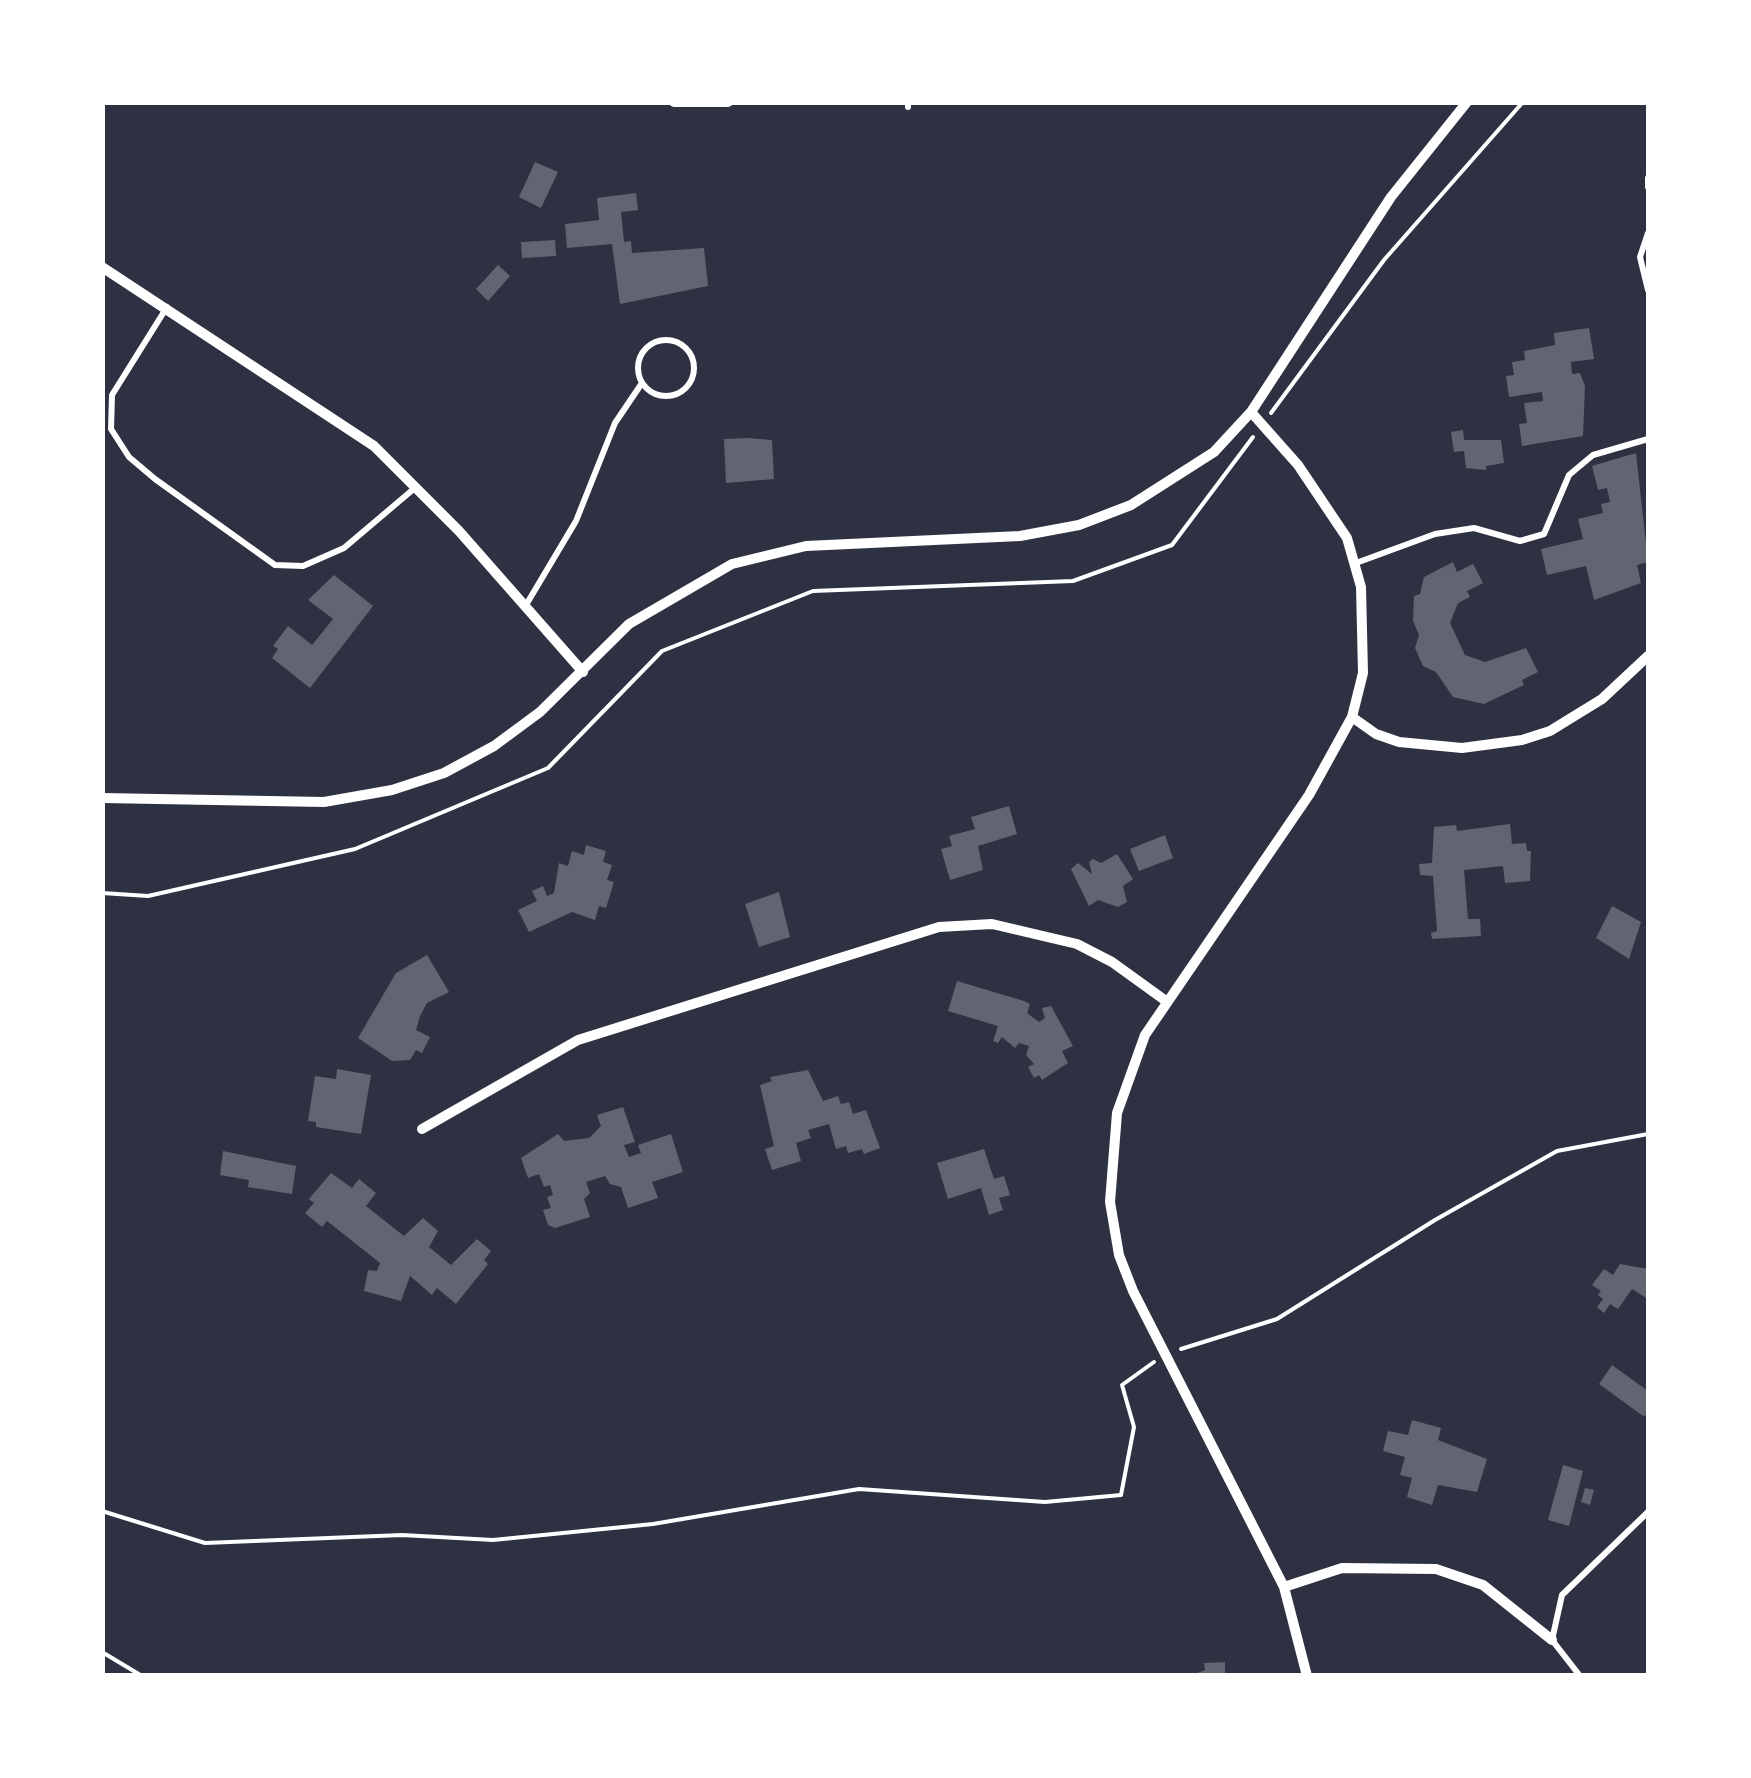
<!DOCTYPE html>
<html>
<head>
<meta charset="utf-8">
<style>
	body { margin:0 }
	#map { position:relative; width:1751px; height:1778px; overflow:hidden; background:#2d3142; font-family:"Fira Sans",sans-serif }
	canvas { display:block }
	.frame { position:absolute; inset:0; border:105px solid #fff; pointer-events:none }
</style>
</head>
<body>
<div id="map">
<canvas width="1751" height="1778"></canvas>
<div class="frame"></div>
</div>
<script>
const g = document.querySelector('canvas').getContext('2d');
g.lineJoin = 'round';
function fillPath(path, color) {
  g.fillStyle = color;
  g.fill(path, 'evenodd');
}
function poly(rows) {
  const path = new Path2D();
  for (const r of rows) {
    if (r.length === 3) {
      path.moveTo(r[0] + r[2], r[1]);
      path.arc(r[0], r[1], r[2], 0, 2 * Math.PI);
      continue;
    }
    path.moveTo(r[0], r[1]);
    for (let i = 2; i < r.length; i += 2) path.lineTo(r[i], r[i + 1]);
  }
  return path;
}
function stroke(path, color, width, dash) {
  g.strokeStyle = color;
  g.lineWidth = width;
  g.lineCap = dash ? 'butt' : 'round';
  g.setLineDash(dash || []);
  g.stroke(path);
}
const building = poly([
	[535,162,558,172,541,208,519,197],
	[636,193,638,210,621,212,624,242,631,241,632,253,704,248,708,286,620,304,612,244,567,248,565,224,599,220,597,198],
	[555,240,556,256,522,258,521,242],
	[498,265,510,276,488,301,476,289],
	[1589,328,1594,359,1571,362,1572,374,1580,373,1585,386,1583,436,1522,446,1519,424,1527,423,1524,403,1543,401,1542,392,1509,397,1506,376,1514,375,1512,362,1525,360,1524,351,1555,345,1554,333],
	[1463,430,1464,440,1501,440,1504,463,1486,466,1486,470,1466,468,1464,451,1454,452,1451,432],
	[747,438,772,440,774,479,726,483,724,439],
	[1636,453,1648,562,1637,565,1641,583,1594,600,1586,566,1547,575,1541,549,1583,539,1578,519,1603,513,1601,504,1610,502,1607,488,1598,490,1592,466],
	[1453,562,1457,572,1473,564,1483,583,1467,591,1470,597,1458,603,1450,623,1465,655,1485,662,1526,648,1538,672,1522,680,1524,685,1484,704,1453,697,1436,672,1423,666,1415,648,1419,635,1413,621,1414,596,1420,594,1424,577],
	[334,575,373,606,310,688,272,658,278,649,273,646,288,626,312,645,333,619,308,600],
	[1009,806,1017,834,978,846,983,870,950,880,941,849,952,846,949,836,975,829,971,817],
	[1510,824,1512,844,1526,843,1527,851,1531,851,1530,881,1505,883,1503,866,1464,870,1468,919,1480,919,1481,936,1432,939,1431,933,1437,931,1433,876,1420,875,1419,864,1432,863,1434,827,1456,825,1457,831],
	[1165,835,1173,858,1139,871,1130,849],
	[586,845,606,851,603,862,612,865,607,880,614,882,606,908,599,906,595,920,572,912,529,932,518,910,537,901,532,891,543,886,547,896,554,893,559,863,568,866,572,851,584,855],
	[1117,854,1133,879,1123,886,1127,902,1118,907,1098,900,1089,906,1071,869,1078,863,1092,874,1089,862,1093,859,1101,863],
	[779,892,790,937,759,947,745,904],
	[1612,906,1641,922,1629,959,1596,938],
	[427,955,449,992,427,1003,420,1016,416,1030,430,1037,422,1053,416,1050,410,1060,392,1061,358,1038,396,973],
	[957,981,1024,1001,1030,1004,1027,1013,1039,1022,1045,1018,1042,1008,1051,1006,1073,1046,1062,1051,1068,1063,1042,1080,1039,1075,1034,1078,1028,1067,1034,1064,1026,1055,1029,1046,1019,1043,1015,1048,1002,1037,998,1043,993,1041,998,1026,948,1011],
	[337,1069,371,1075,361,1134,316,1127,316,1122,308,1121,315,1076,336,1079],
	[808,1070,823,1101,838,1096,841,1104,849,1102,853,1114,866,1110,880,1148,864,1154,862,1149,848,1153,846,1146,836,1149,829,1124,808,1130,811,1138,796,1143,801,1161,772,1170,765,1149,774,1146,760,1085,772,1081,770,1077],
	[623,1107,635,1142,624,1145,629,1157,641,1153,638,1145,671,1134,683,1172,652,1182,658,1198,628,1208,621,1187,610,1184,605,1176,586,1182,590,1193,584,1199,590,1217,555,1228,548,1225,543,1210,551,1208,547,1197,553,1195,550,1185,544,1187,539,1174,528,1178,521,1158,558,1134,564,1141,589,1138,601,1126,597,1115],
	[984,1149,994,1179,1004,1176,1010,1195,999,1198,1003,1210,989,1215,981,1188,948,1199,937,1163],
	[223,1151,296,1166,292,1194,248,1187,249,1180,220,1175],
	[331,1173,352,1188,359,1179,376,1193,366,1206,404,1236,423,1218,438,1231,429,1247,451,1265,477,1239,491,1251,484,1260,488,1264,456,1304,437,1288,432,1295,410,1276,401,1301,364,1291,368,1270,377,1271,380,1263,327,1221,322,1227,305,1213,314,1203,309,1199],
	[1620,1264,1648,1269,1648,1299,1632,1289,1618,1309,1610,1304,1604,1313,1597,1307,1603,1299,1598,1295,1601,1291,1592,1285,1604,1269,1613,1275],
	[1612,1365,1648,1391,1648,1415,1643,1416,1599,1384],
	[1412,1420,1441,1428,1438,1440,1487,1459,1477,1492,1438,1485,1432,1505,1407,1497,1412,1478,1400,1475,1405,1457,1383,1451,1388,1431,1408,1435],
	[1563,1465,1583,1471,1569,1526,1548,1520],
	[1585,1488,1594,1490,1590,1505,1581,1502],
	[1225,1662,1225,1676,1189,1676,1205,1670,1204,1663]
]);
const path = poly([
	[1271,413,1384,260,1523,102],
	[102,893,148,896,355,849,548,768,662,651,813,591,1073,581,1172,545,1253,437],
	[1181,1349,1277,1319,1435,1220,1557,1151,1648,1134],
	[102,1511,205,1543,402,1535,493,1540,653,1524,859,1489,1045,1502,1121,1495,1134,1427,1122,1385,1154,1362],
	[102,1652,142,1676]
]);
const service = poly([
	[908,107,908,102],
	[1648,178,1648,187],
	[1648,233,1640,257,1648,290],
	[167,307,112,395,111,429,129,457,155,479,275,565,303,566,344,548,416,487],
	[666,368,28],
	[1356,563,1435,534,1474,528,1520,541,1544,534,1569,475,1593,455,1648,439],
	[526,605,576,521,615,423,642,383],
	[1580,1676,1552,1640,1562,1595,1648,1512]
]);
const minor = poly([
	[674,102,728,102],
	[102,267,374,446,459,531,583,672],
	[1251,412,1298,465,1347,538,1361,587,1363,673,1352,717,1309,795,1145,1035,1117,1113,1110,1202,1119,1255,1133,1291,1284,1587,1307,1676],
	[1352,717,1376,734,1399,742,1462,748,1522,740,1550,731,1602,699,1648,656],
	[102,798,324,802,392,790,444,773,494,746,540,712,629,624,732,564,806,546,1020,536,1079,525,1131,505,1214,452,1251,412,1391,197,1467,102],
	[422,1129,578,1040,939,927,992,924,1077,944,1112,962,1166,1001],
	[1284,1587,1342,1568,1436,1569,1483,1585,1552,1640]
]);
fillPath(building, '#626471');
stroke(path, '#fff', 4);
stroke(service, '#fff', 6);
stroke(minor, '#fff', 10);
</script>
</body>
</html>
